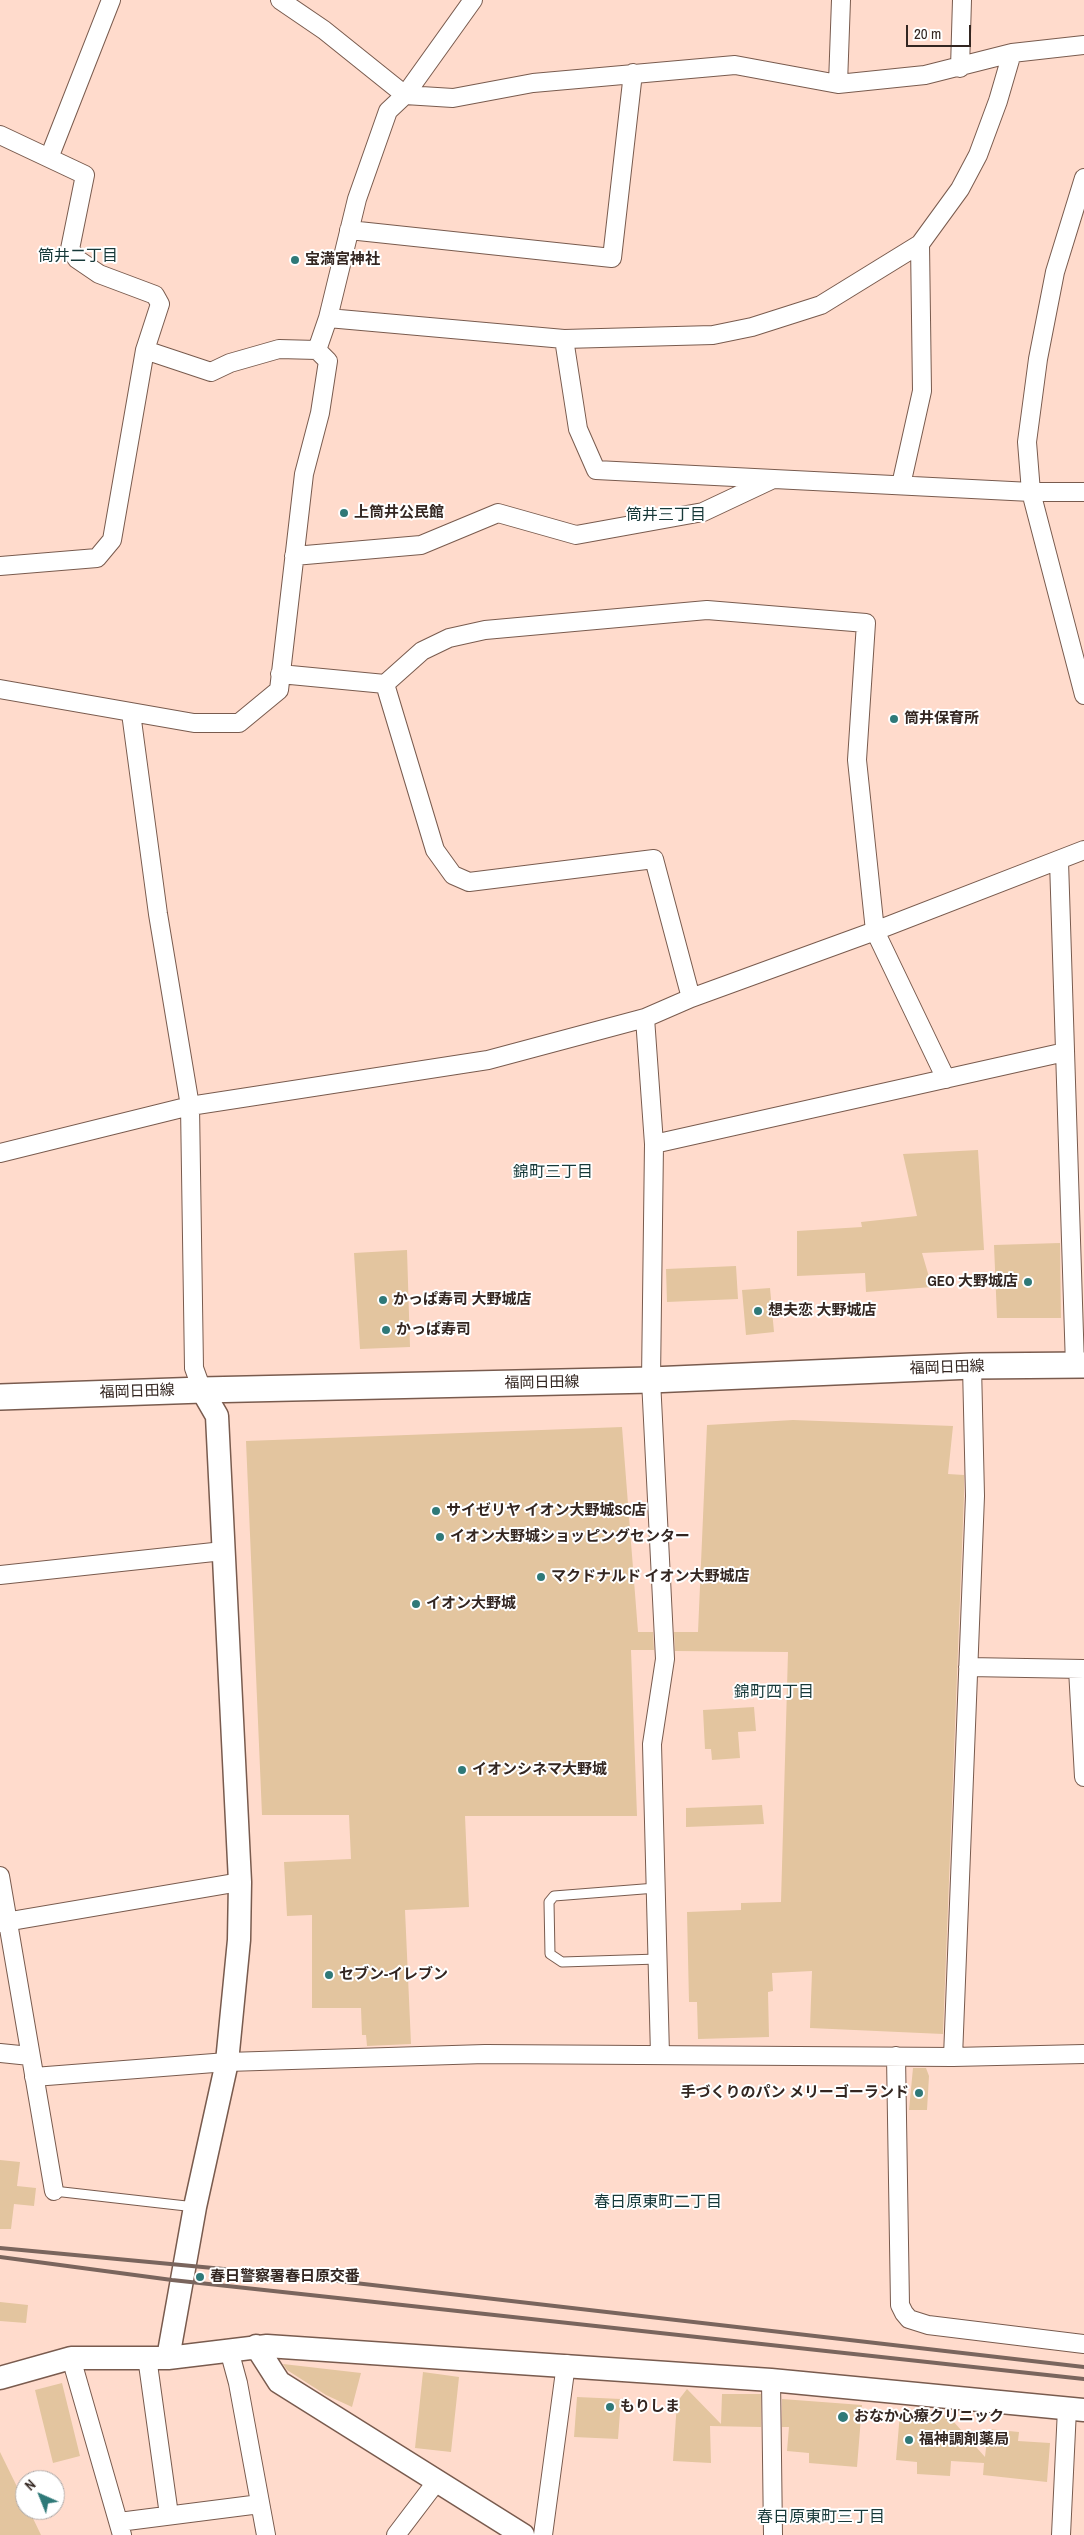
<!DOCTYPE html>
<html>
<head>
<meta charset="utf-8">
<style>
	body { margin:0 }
	#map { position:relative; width:1084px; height:2535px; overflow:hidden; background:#ffdbcc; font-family:"Archivo Narrow",sans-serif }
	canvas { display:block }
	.north { position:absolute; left:15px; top:2470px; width:50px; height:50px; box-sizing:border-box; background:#fff; border:1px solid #ada8a6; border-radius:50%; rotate:316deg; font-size:14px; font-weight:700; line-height:20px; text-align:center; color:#332621 }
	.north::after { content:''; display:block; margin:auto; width:18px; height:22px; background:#2f7978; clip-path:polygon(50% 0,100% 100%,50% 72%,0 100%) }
	.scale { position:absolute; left:906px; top:25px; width:65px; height:22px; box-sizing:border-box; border:2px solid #332621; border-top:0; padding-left:6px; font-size:15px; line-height:18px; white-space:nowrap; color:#332621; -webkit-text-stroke:4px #fff; paint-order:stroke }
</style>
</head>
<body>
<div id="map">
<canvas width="1084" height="2535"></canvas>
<div class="north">N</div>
<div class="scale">20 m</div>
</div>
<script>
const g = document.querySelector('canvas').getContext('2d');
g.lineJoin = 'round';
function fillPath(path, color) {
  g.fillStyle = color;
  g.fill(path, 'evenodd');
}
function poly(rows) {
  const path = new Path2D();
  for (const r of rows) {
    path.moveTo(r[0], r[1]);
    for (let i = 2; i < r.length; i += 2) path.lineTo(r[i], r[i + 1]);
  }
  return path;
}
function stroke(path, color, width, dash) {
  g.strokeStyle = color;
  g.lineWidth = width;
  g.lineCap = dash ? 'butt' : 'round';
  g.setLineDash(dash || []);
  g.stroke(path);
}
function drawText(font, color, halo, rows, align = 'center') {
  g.font = font + ' "Archivo Narrow","Noto Sans JP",sans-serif';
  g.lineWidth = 4;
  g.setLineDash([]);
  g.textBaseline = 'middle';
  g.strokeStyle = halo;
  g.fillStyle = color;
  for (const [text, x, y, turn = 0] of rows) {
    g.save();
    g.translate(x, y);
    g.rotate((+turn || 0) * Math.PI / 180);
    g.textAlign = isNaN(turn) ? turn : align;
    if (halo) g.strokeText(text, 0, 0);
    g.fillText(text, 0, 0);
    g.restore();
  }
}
const building = poly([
	[978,1150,984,1250,922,1253,932,1287,866,1292,865,1273,797,1276,797,1231,862,1227,861,1222,917,1216,903,1154],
	[1060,1243,1061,1318,997,1318,994,1245],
	[407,1250,410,1347,360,1349,354,1253],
	[736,1266,738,1299,667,1302,666,1269],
	[770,1288,774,1332,746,1335,742,1290],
	[793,1420,953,1426,948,1474,964,1475,964,1496,943,2034,810,2028,812,1971,772,1973,773,1991,768,1992,769,2037,698,2039,697,2002,689,2002,687,1912,741,1910,741,1903,781,1902,788,1652,675,1651,674,1632,698,1632,707,1425],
	[622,1427,638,1632,653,1632,654,1650,631,1650,637,1816,465,1816,469,1907,405,1910,411,2044,367,2046,366,2035,362,2035,361,2008,312,2008,312,1915,287,1916,284,1862,351,1859,349,1815,262,1815,246,1441],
	[754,1707,756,1731,738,1732,740,1758,712,1760,711,1749,705,1749,703,1710],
	[762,1805,764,1824,686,1827,686,1808],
	[913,2068,926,2068,929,2076,927,2110,909,2110],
	[0,2160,20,2162,17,2186,36,2188,34,2206,14,2204,11,2229,0,2229],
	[0,2302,28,2305,26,2323,0,2321],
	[283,2364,361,2373,352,2407,326,2395,287,2370],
	[423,2372,459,2377,451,2452,415,2448],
	[62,2383,80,2456,53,2463,35,2390],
	[687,2389,721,2424,722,2394,761,2394,761,2427,710,2426,711,2463,673,2461,677,2402],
	[577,2397,621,2399,618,2439,574,2437],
	[782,2399,862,2405,857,2467,809,2463,809,2453,787,2451,789,2427,782,2427],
	[900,2413,953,2416,953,2421,985,2457,988,2429,1019,2432,1018,2441,1050,2443,1047,2482,983,2475,984,2463,951,2461,950,2476,917,2474,917,2462,896,2460],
	[0,2452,25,2503,25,2510,29,2510,41,2535,0,2535]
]);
const service = poly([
	[656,1888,554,1896,549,1902,550,1954,562,1962,658,1959],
	[54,2191,195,2207]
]);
const minor = poly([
	[280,0,324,30,405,95,453,98,533,83,735,65,838,84,925,75,1012,53,1084,45],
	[960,68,962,0],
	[838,84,841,0],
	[0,135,85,175,70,249,77,259,99,274,155,295,160,304,145,350,112,540,97,558,0,566],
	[49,158,111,0],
	[1084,178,1055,272,1038,359,1027,442,1031,492,1084,695],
	[349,230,612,258,633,73],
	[328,318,564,339,713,335,752,327,821,305,920,244,960,189,978,155,998,101,1012,53],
	[564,339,578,429,596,470,1031,492,1084,492],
	[317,350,328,318,357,199,388,111,405,95,473,0],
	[901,485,922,391,920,244],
	[294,556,421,545,498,513,576,535,703,512,771,480],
	[280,674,385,684,422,651,449,638,485,630,707,610,866,623,857,760,875,931,946,1079],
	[385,684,435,850,453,875,469,882,654,859,691,998],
	[0,689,194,723,239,723,279,690,304,474,320,413,328,361,317,350,279,349,230,363,211,372,145,350],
	[131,713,158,914,190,1106,194,1368,202,1390],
	[1059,861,1075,1366],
	[645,1018,654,1144,651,1380,665,1659,652,1744,660,2055],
	[654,1144,1065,1052],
	[0,1153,190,1106,488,1060,645,1018,691,998,875,931,1084,850],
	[0,1575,223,1551],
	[968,1667,1084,1669],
	[1078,1669,1084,1777],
	[0,1876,54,2191],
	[0,1923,240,1882],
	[0,2053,30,2056],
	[896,2056,900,2305,904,2313,909,2319,928,2325,1084,2344],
	[953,2057,975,1496,972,1366],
	[34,2077,227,2062,485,2054,953,2057,1084,2054],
	[229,2350,238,2383,266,2535],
	[147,2357,169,2515],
	[71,2358,122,2535],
	[771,2380,773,2535],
	[119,2522,260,2504],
	[396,2535,437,2481],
	[543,2535,566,2364],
	[1061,2535,1067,2409]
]);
const tertiary = poly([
	[256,2346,279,2382,523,2535],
	[168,2358,195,2207,227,2062,239,1940,240,1882,217,1416,202,1390],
	[0,2378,71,2358,168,2358,267,2346,771,2380,1084,2410]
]);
const secondary = poly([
	[0,1397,202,1390,651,1380,972,1366,1084,1365]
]);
const rail = poly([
	[0,2248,277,2274,1084,2367],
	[0,2257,172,2280,1084,2379]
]);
const markers = [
	[295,260,5,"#2f7978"],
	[344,513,5,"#2f7978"],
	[894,719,5,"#2f7978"],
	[1028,1282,5,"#2f7978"],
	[383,1300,5,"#2f7978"],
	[758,1311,5,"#2f7978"],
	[386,1330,5,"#2f7978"],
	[436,1511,5,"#2f7978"],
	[440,1537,5,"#2f7978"],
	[541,1577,5,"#2f7978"],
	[416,1604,5,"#2f7978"],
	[462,1770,5,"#2f7978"],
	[329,1975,5,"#2f7978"],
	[919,2093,5,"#2f7978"],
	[200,2277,5,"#2f7978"],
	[610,2407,5,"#2f7978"],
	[843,2417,6,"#2f7978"],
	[909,2440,5,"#2f7978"]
];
const poiNames = [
	["宝満宮神社",305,260],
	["上筒井公民館",354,513],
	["筒井保育所",904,719],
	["GEO 大野城店",1018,1282,"right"],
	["かっぱ寿司 大野城店",393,1300],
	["想夫恋 大野城店",768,1311],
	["かっぱ寿司",396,1330],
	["サイゼリヤ イオン大野城SC店",446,1511],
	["イオン大野城ショッピングセンター",450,1537],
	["マクドナルド イオン大野城店",551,1577],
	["イオン大野城",426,1604],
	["イオンシネマ大野城",472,1770],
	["セブン-イレブン",339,1975],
	["手づくりのパン メリーゴーランド",909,2093,"right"],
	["春日警察署春日原交番",210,2277],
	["もりしま",620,2407],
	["おなか心療クリニック",854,2417],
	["福神調剤薬局",919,2440]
];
const streetNames = [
	["福岡日田線",947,1368,-2],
	["福岡日田線",542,1383,-1],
	["福岡日田線",137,1392,-2]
];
const neighbourhoodNames = [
	["筒井二丁目",78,257],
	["筒井三丁目",666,516],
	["錦町三丁目",553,1173],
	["錦町四丁目",774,1693],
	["春日原東町二丁目",658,2203],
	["春日原東町三丁目",821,2518]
];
fillPath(building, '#e3c59f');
stroke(service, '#795b4e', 11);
stroke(minor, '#795b4e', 20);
stroke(tertiary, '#795b4e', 25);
stroke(secondary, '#795b4e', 28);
stroke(service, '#fff', 9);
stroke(minor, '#fff', 18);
stroke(tertiary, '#fff', 22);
stroke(secondary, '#fff', 25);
stroke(rail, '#7a655d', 4);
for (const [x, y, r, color] of markers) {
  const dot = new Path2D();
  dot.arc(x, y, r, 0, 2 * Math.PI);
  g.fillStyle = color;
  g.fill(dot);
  stroke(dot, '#fff', 2);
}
drawText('bold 15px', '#332621', '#fff', poiNames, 'left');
drawText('15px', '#332621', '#fff', streetNames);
drawText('16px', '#173939', '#fff', neighbourhoodNames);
</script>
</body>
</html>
